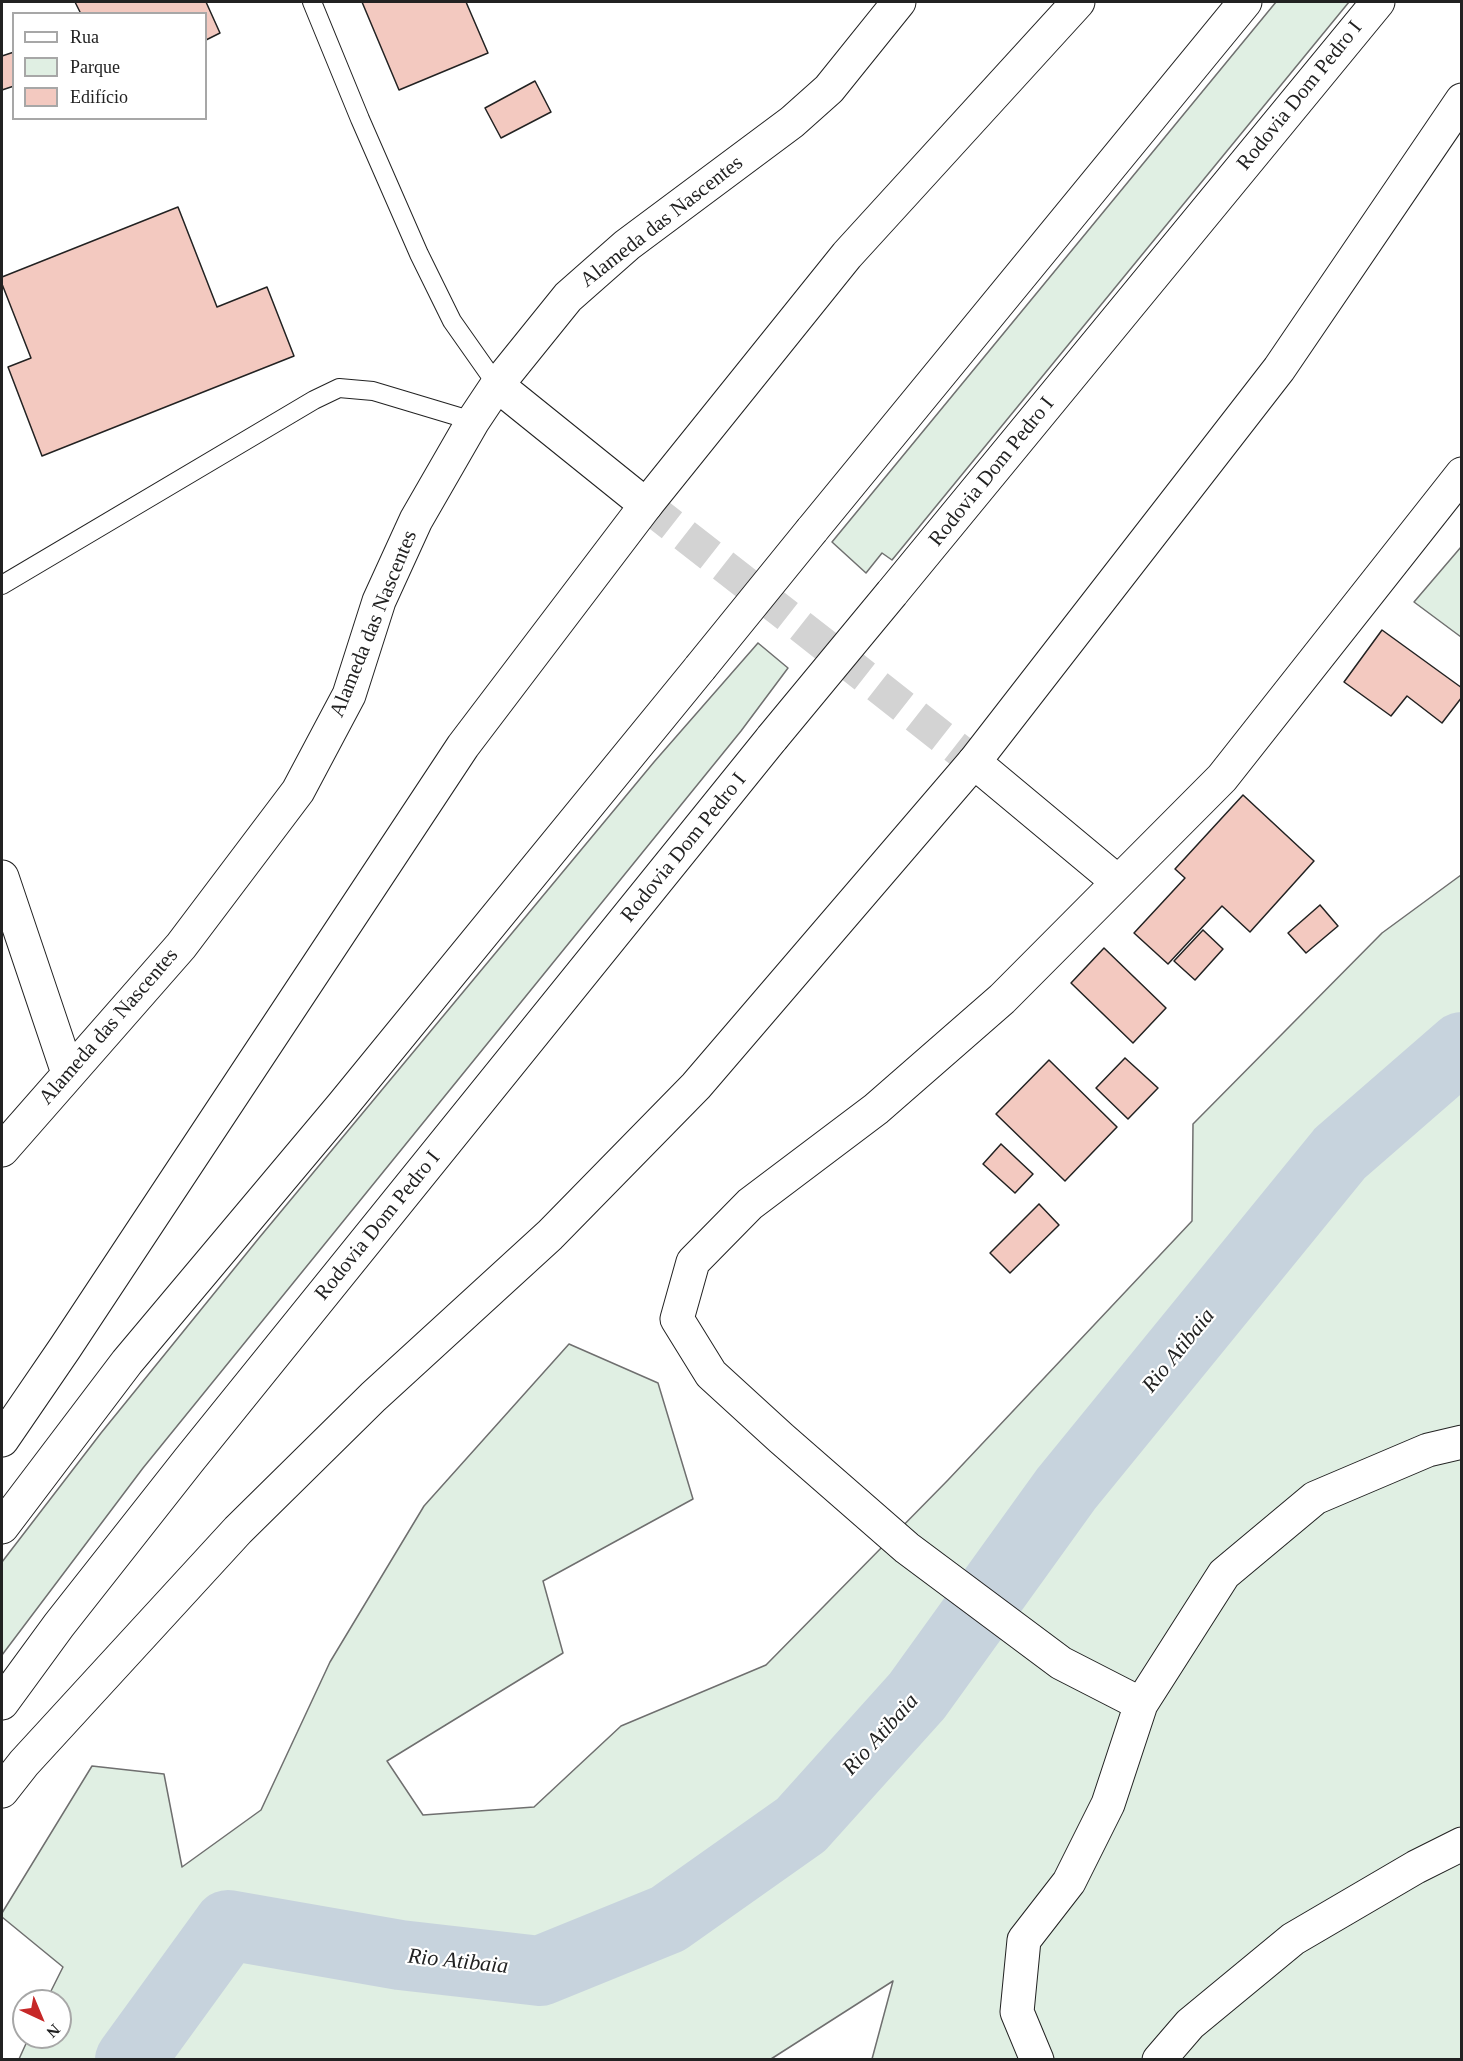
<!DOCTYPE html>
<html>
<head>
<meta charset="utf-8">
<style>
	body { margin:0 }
	#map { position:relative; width:1463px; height:2061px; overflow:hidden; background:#fff; font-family:"Times New Roman",serif }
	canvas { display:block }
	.frame { position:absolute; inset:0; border:3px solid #222; pointer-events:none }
	.legend { position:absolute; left:12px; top:12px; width:195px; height:108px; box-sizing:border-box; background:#fff; border:2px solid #a7a7a7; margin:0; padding:8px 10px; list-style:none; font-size:18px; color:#222 }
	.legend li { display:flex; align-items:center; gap:12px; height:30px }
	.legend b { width:30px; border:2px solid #a7a7a7 }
	.north { position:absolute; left:12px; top:1989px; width:60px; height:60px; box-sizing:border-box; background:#fff; border:2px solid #a7a7a7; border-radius:50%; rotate:136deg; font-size:16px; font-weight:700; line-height:24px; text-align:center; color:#222 }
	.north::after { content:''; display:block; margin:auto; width:21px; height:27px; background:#c62828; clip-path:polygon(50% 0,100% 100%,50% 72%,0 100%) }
</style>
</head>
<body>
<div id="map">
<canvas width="1463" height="2061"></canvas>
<div class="frame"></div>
<ul class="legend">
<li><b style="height:8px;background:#fff"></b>Rua</li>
<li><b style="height:16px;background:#e0efe3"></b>Parque</li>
<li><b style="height:16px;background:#f3c9c0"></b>Edifício</li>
</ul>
<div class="north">N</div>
</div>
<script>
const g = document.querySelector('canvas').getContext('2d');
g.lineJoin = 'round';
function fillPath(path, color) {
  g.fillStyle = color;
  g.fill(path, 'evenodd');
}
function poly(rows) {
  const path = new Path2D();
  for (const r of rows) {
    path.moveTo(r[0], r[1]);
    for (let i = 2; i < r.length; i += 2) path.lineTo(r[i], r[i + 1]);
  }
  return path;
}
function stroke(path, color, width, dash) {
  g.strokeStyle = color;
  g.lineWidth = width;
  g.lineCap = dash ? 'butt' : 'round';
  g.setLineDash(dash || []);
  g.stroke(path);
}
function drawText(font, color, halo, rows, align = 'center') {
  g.font = font + ' "Times New Roman",serif';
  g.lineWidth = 4.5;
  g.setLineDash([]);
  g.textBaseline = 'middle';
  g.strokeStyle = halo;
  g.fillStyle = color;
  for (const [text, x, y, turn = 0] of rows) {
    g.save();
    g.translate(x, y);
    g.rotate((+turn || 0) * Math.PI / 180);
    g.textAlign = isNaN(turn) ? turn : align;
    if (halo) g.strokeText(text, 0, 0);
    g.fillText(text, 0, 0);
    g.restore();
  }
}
const green = poly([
	[1276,2,1349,2,892,560,882,553,866,573,832,542,1276,2],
	[1461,547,1461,637,1414,602,1461,547],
	[758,643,788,668,741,731,143,1468,2,1655,2,1562,101,1433,259,1238,654,762,758,643],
	[1461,875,1461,2059,872,2059,893,1981,771,2059,19,2059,29,2037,60,2037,60,2001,46,2001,63,1967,2,1917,2,1913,92,1766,164,1774,182,1867,261,1810,330,1662,424,1506,569,1344,658,1383,693,1499,543,1581,563,1653,387,1761,423,1815,534,1807,621,1726,766,1665,948,1480,1192,1221,1193,1124,1382,933,1461,875]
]);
const river = poly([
	[130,2060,228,1925,400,1955,540,1971,668,1919,801,1825,917,1696,1066,1489,1340,1153,1462,1047]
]);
const building = poly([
	[75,2,206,2,220,33,206,40,206,14,81,14,75,2],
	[362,2,466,2,488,53,399,90,362,2],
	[14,52,14,86,2,90,2,56,14,52],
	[535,81,551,112,501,138,485,108,535,81],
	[178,207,217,307,267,287,294,356,42,456,8,367,31,358,2,284,2,277,178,207],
	[1382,630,1462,688,1462,697,1442,723,1407,696,1391,716,1344,682,1382,630],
	[1243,795,1314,861,1250,932,1222,906,1168,964,1134,933,1185,878,1175,869,1243,795],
	[1320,905,1338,926,1306,953,1288,933,1320,905],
	[1203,930,1223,949,1195,980,1174,961,1203,930],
	[1104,948,1166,1008,1133,1043,1071,983,1104,948],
	[1125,1058,1158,1088,1128,1119,1096,1088,1125,1058],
	[1049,1060,1117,1127,1065,1181,996,1114,1049,1060],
	[1001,1144,1033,1174,1015,1193,983,1164,1001,1144],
	[1039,1204,1059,1225,1010,1273,990,1253,1039,1204]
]);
const streetTunnel = poly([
	[646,505,974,762]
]);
const lane = poly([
	[312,2,360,119,419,254,452,321,497,385],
	[2,585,314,400,339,388,373,391,473,421]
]);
const street = poly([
	[497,385,646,505],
	[974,762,1118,882],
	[2,877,68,1073],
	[2,1150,181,946,298,791,349,695,379,601,416,520,473,421,497,385,568,297,627,245,792,122,829,89,899,2],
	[1141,1704,1061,1663,907,1548,781,1438,711,1374,677,1319,693,1262,750,1204,876,1109,1002,999,1222,778,1462,474],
	[1037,2060,1017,2012,1024,1940,1069,1882,1108,1804,1141,1704,1224,1574,1315,1498,1428,1450,1462,1442],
	[1159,2060,1190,2024,1293,1939,1416,1867,1462,1844]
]);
const highway = poly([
	[812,530,1245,2],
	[892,593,1378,2],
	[2,1440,65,1348,463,746,646,505,847,255,1078,2],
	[2,1527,127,1362,342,1106,700,668],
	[2,1703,59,1625,189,1460,772,738],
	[2,1791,24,1763,238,1530,373,1397,550,1235,696,1086,974,762,1279,369,1462,100]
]);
const highwayBridge = poly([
	[700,668,812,530],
	[772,738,892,593]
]);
const streetNames = [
	["Rodovia Dom Pedro I",1300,96,-51],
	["Alameda das Nascentes",662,222,-38],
	["Rodovia Dom Pedro I",992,472,-51],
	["Alameda das Nascentes",374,624,-68],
	["Rodovia Dom Pedro I",684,848,-51],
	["Alameda das Nascentes",109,1027,-49],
	["Rodovia Dom Pedro I",378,1226,-51]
];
const waterNames = [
	["Rio Atibaia",1179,1351,-51],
	["Rio Atibaia",881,1735,-48],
	["Rio Atibaia",458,1962,6]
];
fillPath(green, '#e0efe3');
stroke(green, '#6f6f6f', 1.5);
stroke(river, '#c7d3dd', 70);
fillPath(building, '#f3c9c0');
stroke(building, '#222', 1.5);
stroke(streetTunnel, '#d3d3d3', 33, [33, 16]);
stroke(lane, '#222', 20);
stroke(street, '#222', 35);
stroke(highway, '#222', 35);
stroke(lane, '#fff', 18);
stroke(street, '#fff', 33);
stroke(highway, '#fff', 33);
stroke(highwayBridge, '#222', 35, []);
stroke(highwayBridge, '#fff', 33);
drawText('21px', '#222', '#fff', streetNames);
drawText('italic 22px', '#222', '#fff', waterNames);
</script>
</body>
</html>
